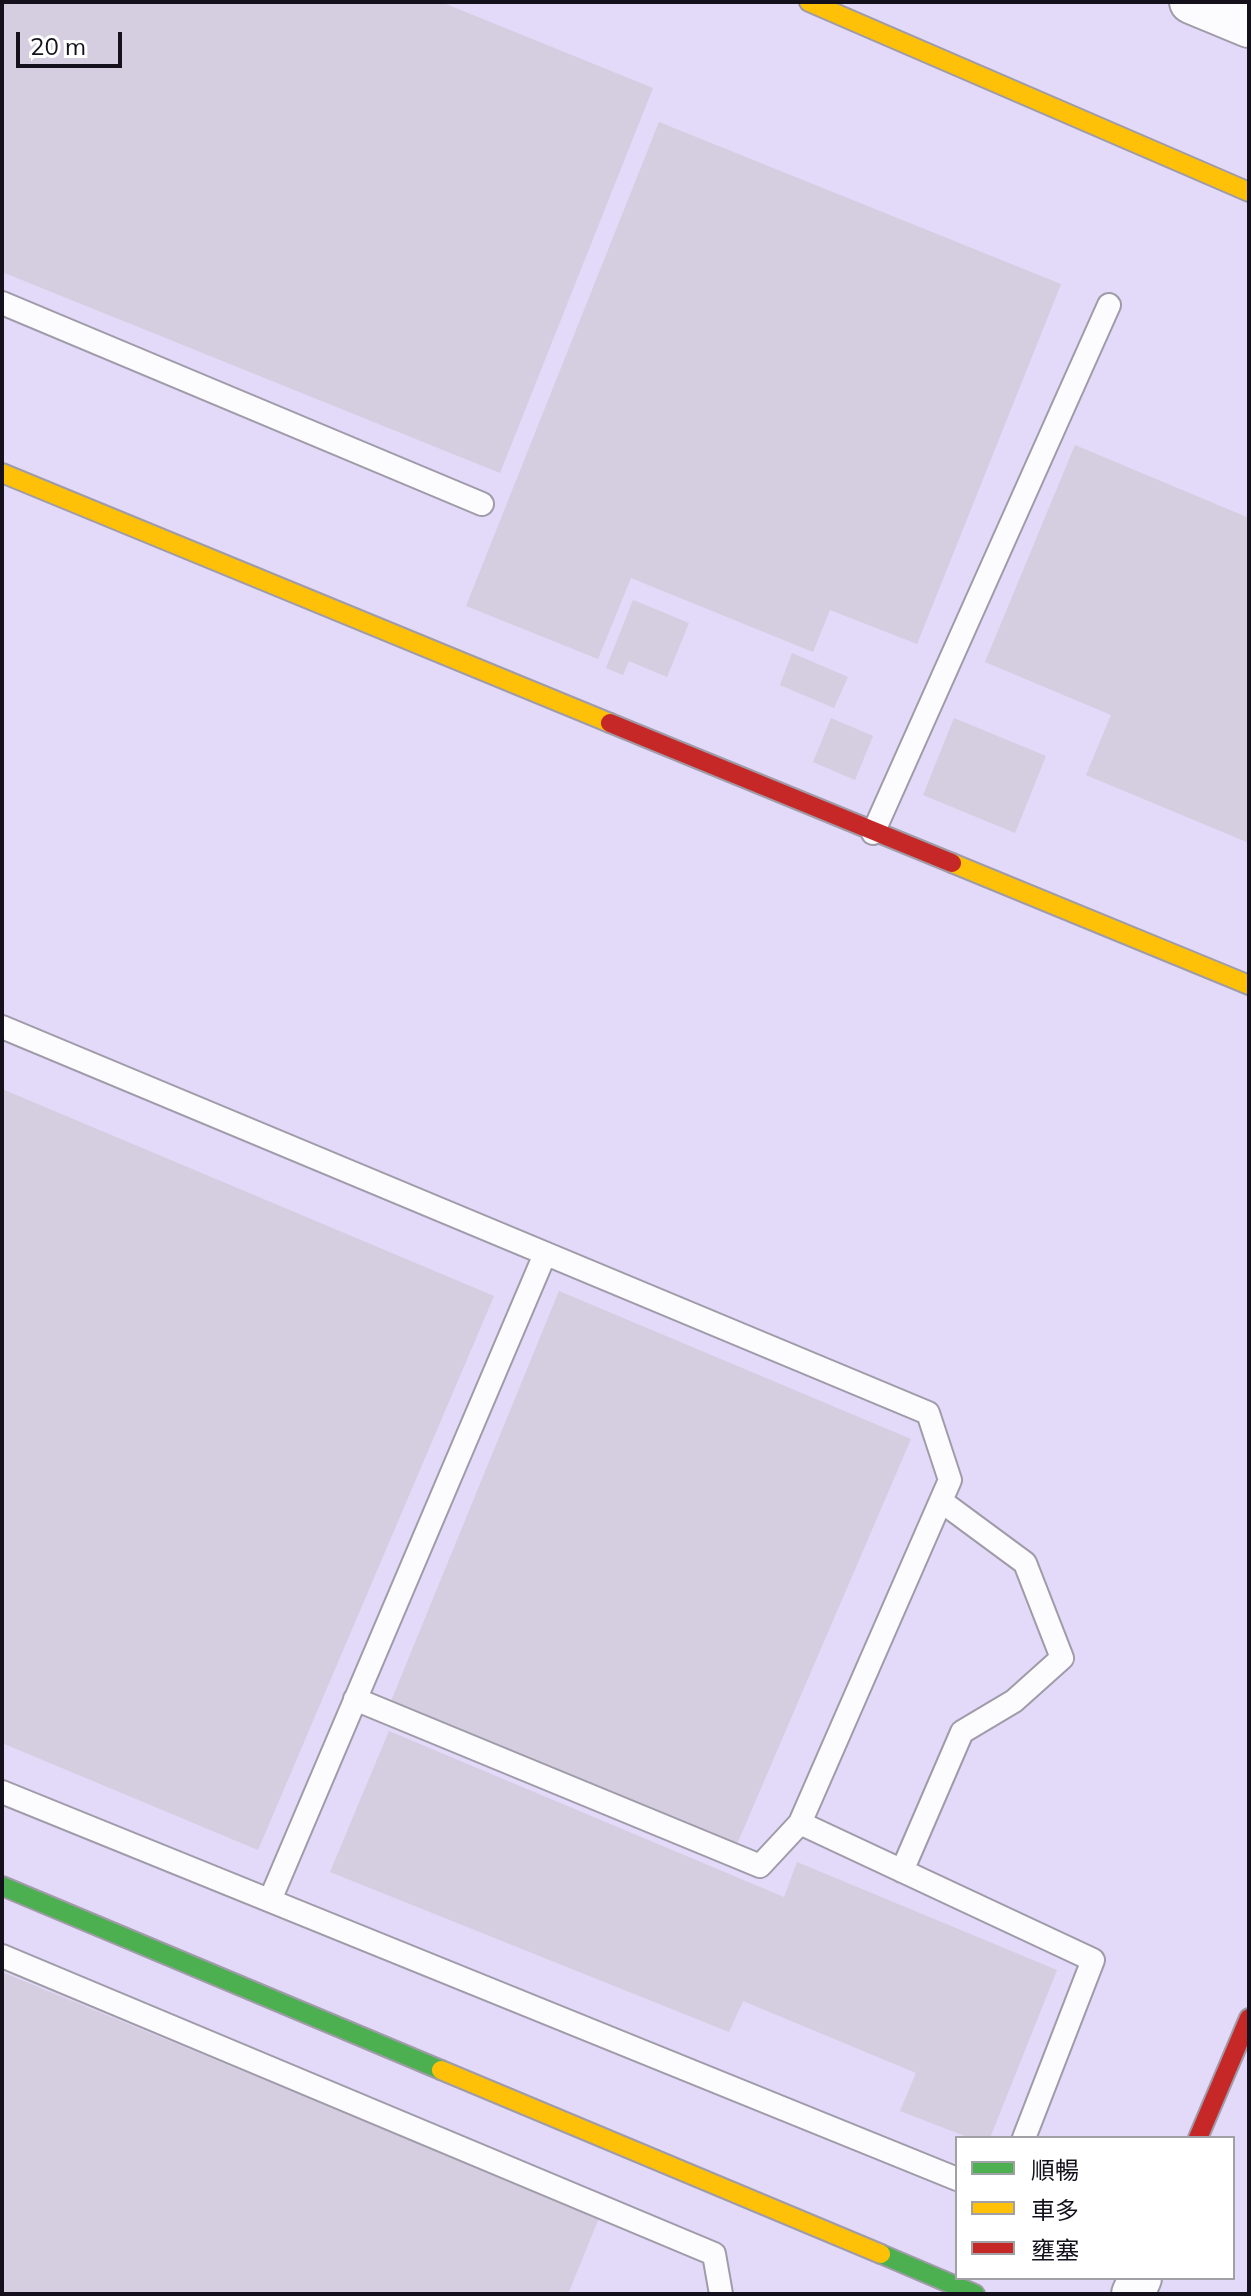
<!DOCTYPE html>
<html>
<head>
<meta charset="utf-8">
<style>
	body { margin:0 }
	#map { position:relative; width:1251px; height:2296px; overflow:hidden; background:#eae5f5; font-family:Mulish,"Noto Sans TC",sans-serif }
	canvas { display:block }
	.frame { position:absolute; inset:0; border:4px solid #14111d; pointer-events:none }
	.legend { position:absolute; left:955px; top:2136px; width:280px; height:144px; box-sizing:border-box; background:#fff; border:2px solid #a1a0a5; margin:0; padding:10px 14px; list-style:none; font-size:24px; color:#14111d }
	.legend li { display:flex; align-items:center; gap:16px; height:40px }
	.legend b { width:40px; border:2px solid #a1a0a5 }
	.scale { position:absolute; left:16px; top:32px; width:106px; height:36px; box-sizing:border-box; border:4px solid #14111d; border-top:0; padding-left:10px; font-size:24px; line-height:28px; white-space:nowrap; color:#14111d; -webkit-text-stroke:6px #fff; paint-order:stroke }
</style>
</head>
<body>
<div id="map">
<canvas width="1251" height="2296"></canvas>
<div class="frame"></div>
<ul class="legend">
<li><b style="height:10px;background:#4caf50"></b>順暢</li>
<li><b style="height:10px;background:#ffc107"></b>車多</li>
<li><b style="height:10px;background:#c62828"></b>壅塞</li>
</ul>
<div class="scale">20 m</div>
</div>
<script>
const g = document.querySelector('canvas').getContext('2d');
g.lineJoin = 'round';
function fillPath(path, color) {
  g.fillStyle = color;
  g.fill(path, 'evenodd');
}
function poly(rows) {
  const path = new Path2D();
  for (const r of rows) {
    path.moveTo(r[0], r[1]);
    for (let i = 2; i < r.length; i += 2) path.lineTo(r[i], r[i + 1]);
  }
  return path;
}
function stroke(path, color, width, dash) {
  g.strokeStyle = color;
  g.lineWidth = width;
  g.lineCap = dash ? 'butt' : 'round';
  g.setLineDash(dash || []);
  g.stroke(path);
}
const built = poly([
	[2,2,1249,2,1249,2294,2,2294],
	[957,2138,1233,2138,1233,2278,957,2278]
]);
const building = poly([
	[2,2,441,2,653,88,500,473,2,272],
	[659,122,1061,284,917,644,830,610,813,652,631,578,598,659,466,606],
	[1075,445,1249,518,1249,843,1086,775,1111,715,985,662],
	[633,600,689,623,667,677,629,661,623,675,606,668],
	[792,653,848,677,834,708,780,685],
	[831,718,873,736,855,780,813,762],
	[954,718,1046,756,1015,833,923,795],
	[2,1089,494,1296,258,1850,2,1743],
	[559,1291,911,1439,737,1844,389,1706],
	[389,1731,784,1897,797,1862,1057,1970,990,2138,970,2138,900,2111,916,2073,743,2001,729,2032,330,1872],
	[2,1972,599,2218,568,2294,2,2294]
]);
const lane = poly([
	[2,303,482,504],
	[873,833,1109,305],
	[2,1027,928,1413,950,1480,800,1823,1093,1960,1024,2138],
	[355,1699,760,1866,800,1823],
	[2,1792,957,2179],
	[902,1871,962,1732,1014,1701,1062,1658,1025,1563,941,1501],
	[270,1900,545,1254],
	[2,1956,714,2254,721,2294]
]);
const street = poly([
	[1191,2,1249,26],
	[1133,2294,1140,2278]
]);
const fast = poly([
	[2,1886,441,2070],
	[881,2254,975,2294]
]);
const slow = poly([
	[809,2,1249,192],
	[2,473,610,723],
	[952,863,1249,985],
	[441,2070,881,2254]
]);
const jam = poly([
	[610,723,952,863],
	[1198,2138,1249,2018]
]);
fillPath(built, '#e3d9f8');
fillPath(building, '#d4cee0');
stroke(lane, '#9f9ba8', 26);
stroke(street, '#9f9ba8', 46);
stroke(fast, '#9f9ba8', 22);
stroke(slow, '#9f9ba8', 22);
stroke(jam, '#9f9ba8', 22);
stroke(lane, '#fcfbfe', 22);
stroke(street, '#fcfbfe', 42);
stroke(fast, '#4caf50', 18);
stroke(slow, '#ffc107', 18);
stroke(jam, '#c62828', 18);
</script>
</body>
</html>
